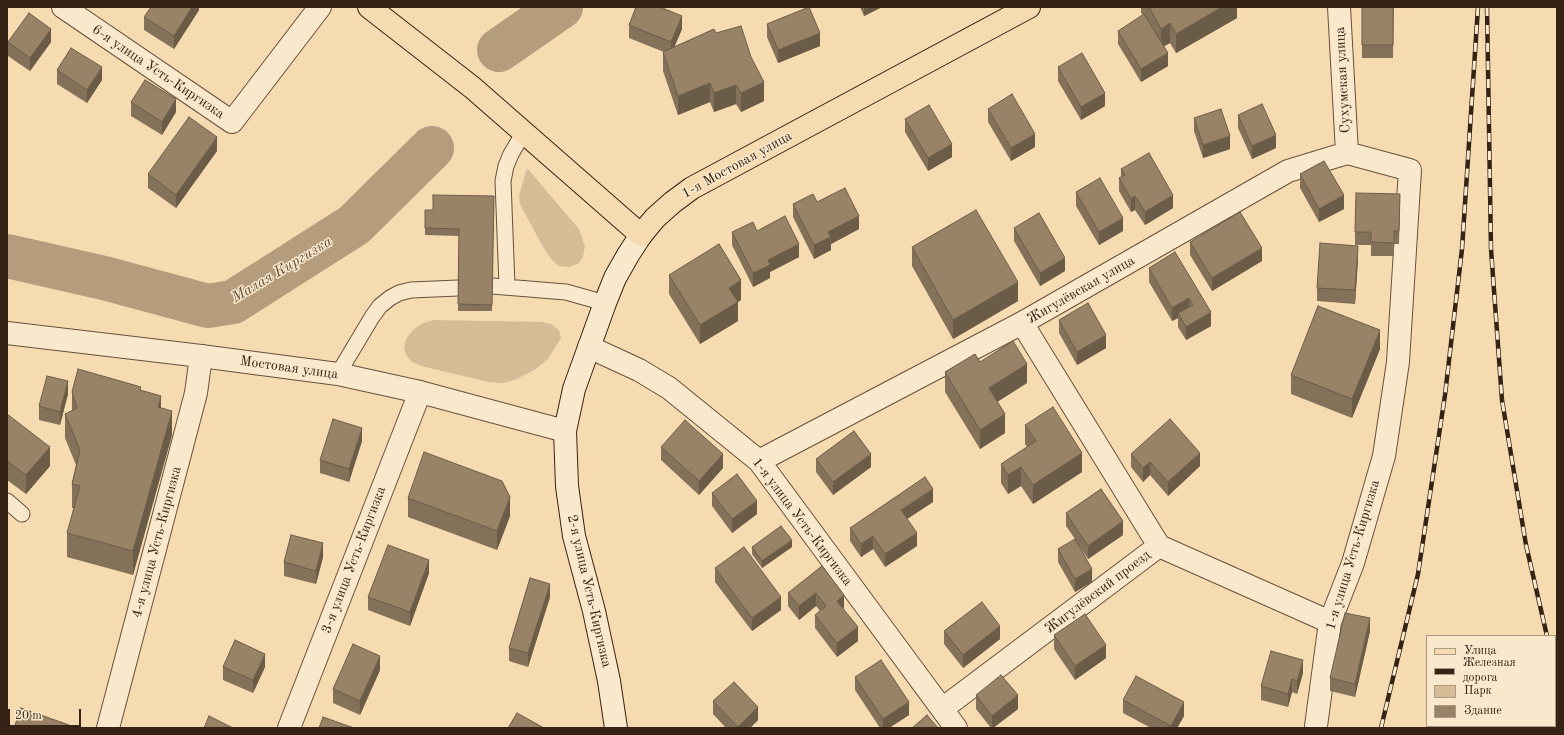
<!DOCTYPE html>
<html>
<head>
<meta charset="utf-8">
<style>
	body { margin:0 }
	#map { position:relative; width:1564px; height:735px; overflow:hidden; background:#f6dbb1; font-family:"Old Standard TT",serif }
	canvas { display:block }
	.frame { position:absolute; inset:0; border:8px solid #352316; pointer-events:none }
	.legend { position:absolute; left:1426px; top:635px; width:130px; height:92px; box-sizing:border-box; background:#f9e8cc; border:1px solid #ab9983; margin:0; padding:5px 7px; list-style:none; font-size:12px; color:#352316 }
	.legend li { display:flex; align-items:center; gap:8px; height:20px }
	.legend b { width:20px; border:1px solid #ab9983 }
	.scale { position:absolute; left:8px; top:709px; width:73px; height:18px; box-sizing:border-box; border:2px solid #352316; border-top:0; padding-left:5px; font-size:12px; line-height:14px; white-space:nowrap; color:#352316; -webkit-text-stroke:3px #f9e8cc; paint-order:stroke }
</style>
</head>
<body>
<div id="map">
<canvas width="1564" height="735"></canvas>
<div class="frame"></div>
<ul class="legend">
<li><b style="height:5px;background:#f6dbb1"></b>Улица</li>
<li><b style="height:5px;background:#352316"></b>Железная дорога</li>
<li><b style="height:11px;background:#d5bc97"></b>Парк</li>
<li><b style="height:11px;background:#998367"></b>Здание</li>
</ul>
<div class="scale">20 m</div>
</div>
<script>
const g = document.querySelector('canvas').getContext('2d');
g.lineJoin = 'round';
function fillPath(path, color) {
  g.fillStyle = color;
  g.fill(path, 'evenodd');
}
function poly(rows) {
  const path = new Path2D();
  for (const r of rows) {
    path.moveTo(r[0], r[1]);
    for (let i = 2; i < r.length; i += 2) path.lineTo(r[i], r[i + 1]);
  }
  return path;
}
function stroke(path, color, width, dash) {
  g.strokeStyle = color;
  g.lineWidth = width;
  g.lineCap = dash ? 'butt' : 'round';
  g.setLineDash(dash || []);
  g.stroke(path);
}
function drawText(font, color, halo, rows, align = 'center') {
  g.font = font + ' "Old Standard TT",serif';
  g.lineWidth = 3;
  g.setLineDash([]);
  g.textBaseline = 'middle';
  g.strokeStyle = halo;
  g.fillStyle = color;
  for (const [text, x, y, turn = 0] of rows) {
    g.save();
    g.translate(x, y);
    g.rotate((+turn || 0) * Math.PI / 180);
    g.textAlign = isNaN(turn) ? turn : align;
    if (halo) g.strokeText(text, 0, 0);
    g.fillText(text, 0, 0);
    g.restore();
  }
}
const green = poly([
	[527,168,579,229,585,246,583,257,579,263,569,267,559,266,552,260,543,247,520,204,519,196],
	[434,320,542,322,551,324,559,330,561,338,548,359,536,369,517,379,504,383,489,382,425,367,412,362,406,355,404,348,406,339,413,330,423,323]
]);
const river = poly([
	[499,50,561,7],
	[7,256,104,278,208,306,233,302,354,225,432,148]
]);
const service = poly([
	[492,286,566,292,605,303],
	[507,286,503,181,506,166,511,154,524,132],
	[338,374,372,317,380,306,390,298,399,293,411,290,458,288],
	[7,501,22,514]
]);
const minor = poly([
	[63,7,232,122,320,7],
	[1339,7,1347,153],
	[589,347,639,370,669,388,759,461,956,728],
	[759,461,1022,323,1288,171,1347,153,1410,170,1398,362,1384,456,1353,563,1330,622,1316,726],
	[1159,546,1330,622],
	[942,709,1159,546,1022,323],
	[108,728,196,393,201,356],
	[289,728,420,392]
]);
const tertiary = poly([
	[7,333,201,356,338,374,420,392,565,431]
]);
const secondary = poly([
	[616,728,609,681,594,611,574,536,567,486,565,431,574,389,605,303,615,278,628,255,641,235]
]);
const primary = poly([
	[369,7,473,88,641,235,655,218,673,202,692,188,1029,7]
]);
const rail = poly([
	[1487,7,1491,249,1502,400,1526,545,1547,636],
	[1555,668,1557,677],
	[1381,728,1418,574,1445,395,1462,249,1478,7]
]);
const wall = poly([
	[199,7,199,10,174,49,144,30,144,17],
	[860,7,882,7,864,16],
	[1141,7,1237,7,1237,18,1176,53,1170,43,1164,46,1168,66,1141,82,1118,44,1118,31,1143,15,1141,13],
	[1362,7,1394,7,1393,58,1362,58],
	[767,24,820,46,778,63,767,37],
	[629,25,682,29,674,47,716,33,764,101,741,112,736,104,714,112,710,102,678,115,663,71,663,52,664,52,629,38],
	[8,42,51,42,30,71,8,56],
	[1058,67,1105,106,1081,120,1058,81],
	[57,70,102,80,87,103,57,84],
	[131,102,176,112,162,135,131,116],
	[988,109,1035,147,1011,161,988,122],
	[1238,115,1276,148,1252,159,1238,128],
	[1194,118,1230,149,1203,158,1194,131],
	[905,119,952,157,928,171,905,132],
	[217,151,176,208,148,188,148,174],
	[1121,169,1173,208,1145,225,1135,210,1131,212,1119,191,1119,178,1121,177],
	[1300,174,1344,209,1319,222,1300,188],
	[1076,192,1123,231,1099,245,1076,206],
	[494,196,492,311,458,311,459,236,425,235,425,210,433,210],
	[817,202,859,229,831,244,831,250,814,259,793,217,793,204],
	[1400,207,1399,244,1394,244,1394,256,1371,256,1371,245,1355,245,1355,232],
	[1014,228,1065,271,1040,286,1014,241],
	[757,231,799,257,770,272,770,278,753,287,732,245,732,232],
	[1190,242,1262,261,1212,291,1190,255],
	[912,247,1018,301,953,339,912,266],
	[1175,252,1211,326,1186,340,1178,327,1178,318,1172,321,1149,282,1149,268],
	[1358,259,1355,304,1317,301,1317,288],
	[669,275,741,300,738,302,738,321,700,344,669,294],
	[1059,320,1106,348,1077,365,1059,333],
	[1380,349,1352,418,1291,394,1291,375],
	[980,362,1027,383,997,402,1005,433,980,449,945,392,945,372],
	[141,390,161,408,172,435,133,575,67,557,67,533,74,508,72,508,72,484,76,465,65,438,65,414,72,411,72,392],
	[68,394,60,425,39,420,39,406],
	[7,414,50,466,26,494,7,480],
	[1025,425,1082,472,1033,504,1021,486,1008,494,1001,483,1001,464,1027,447,1025,444],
	[362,441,349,482,320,473,320,460],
	[661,447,723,468,699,495,661,460],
	[1131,454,1200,466,1168,496,1150,475,1143,482,1131,467],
	[816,459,871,467,833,495,816,472],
	[712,493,757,514,732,533,712,506],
	[408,498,510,516,497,550,408,517],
	[933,502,907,519,917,546,885,567,873,549,861,557,850,541,850,528],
	[1066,513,1123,535,1088,559,1077,543,1092,582,1075,592,1058,562,1058,549,1075,539,1066,526],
	[752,547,792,547,762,568,752,554],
	[323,557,316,584,284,576,284,562],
	[822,566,844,608,843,609,858,641,837,657,815,628,815,615,820,611,816,606,799,620,788,606,788,593],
	[715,568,781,610,752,631,715,582],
	[429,573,410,626,368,610,368,597],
	[550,597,528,667,509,661,509,648],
	[944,631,1000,639,963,668,944,644],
	[1370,631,1355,697,1330,691,1330,678],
	[1054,635,1106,658,1075,680,1054,649],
	[223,667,265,667,253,693,223,680],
	[380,670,360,715,333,703,333,689],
	[1303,673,1297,694,1292,692,1288,707,1261,700,1261,686],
	[855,677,909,715,889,728,880,728,855,690],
	[976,695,1018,709,993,728,991,728,976,709],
	[1123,700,1184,716,1177,728,1151,728,1123,713],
	[713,701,758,720,750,728,726,728,713,714]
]);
const shadedWall = poly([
	[192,7,199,7,199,10,174,49,174,36],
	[864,7,882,7,864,16],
	[1222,7,1237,7,1237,18,1176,53,1176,34],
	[682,16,682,29,671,55,671,42],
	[1170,23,1170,43,1161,48,1161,29],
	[51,29,51,42,30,71,30,58],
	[820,33,820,46,778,63,778,50],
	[1168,53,1168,66,1141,82,1141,69],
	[102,67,102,80,87,103,87,90],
	[764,82,764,101,741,112,741,93],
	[710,83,710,102,678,115,678,96],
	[736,85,736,104,714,112,714,93],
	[1105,93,1105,106,1081,120,1081,107],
	[176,99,176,112,162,135,162,122],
	[1035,134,1035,147,1011,161,1011,148],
	[1276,135,1276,148,1252,159,1252,146],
	[1230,136,1230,149,1203,158,1203,145],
	[217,137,217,151,176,208,176,195],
	[952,144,952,157,928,171,928,158],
	[1173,195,1173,208,1145,225,1145,212],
	[1344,195,1344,209,1319,222,1319,209],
	[1135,196,1135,210,1131,212,1131,199],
	[859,216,859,229,831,244,831,250,814,259,814,245,828,232],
	[1123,218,1123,231,1099,245,1099,232],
	[799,244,799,257,770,272,770,278,753,287,753,273,768,260],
	[1358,246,1358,259,1355,304,1355,290],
	[1262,248,1262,261,1212,291,1212,278],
	[1065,258,1065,271,1040,286,1040,273],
	[741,280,741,300,738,302,738,321,700,344,700,325,729,288],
	[1018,282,1018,301,953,339,953,320],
	[1189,298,1189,312,1178,313,1178,318,1172,321,1172,308],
	[1211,312,1211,326,1186,340,1186,327],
	[1380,330,1380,349,1352,418,1352,399],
	[1106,335,1106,348,1077,365,1077,352],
	[1027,364,1027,383,989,407,989,388],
	[68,381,68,394,60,425,60,412],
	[161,396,161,420,158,407],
	[172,411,172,435,133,575,133,551],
	[1005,414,1005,433,980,449,980,430],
	[362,428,362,441,349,482,349,469],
	[50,447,50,466,26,494,26,475],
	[1082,453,1082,472,1033,504,1033,485],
	[1200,453,1200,466,1168,496,1168,482],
	[723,454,723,468,699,495,699,481],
	[871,454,871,467,833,495,833,482],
	[1150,462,1150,475,1143,482,1143,468],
	[1021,467,1021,486,1008,494,1008,475],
	[933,489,933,502,901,523,901,510],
	[510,497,510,516,497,550,497,531],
	[757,501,757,514,732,533,732,519],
	[1123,521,1123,535,1088,559,1088,546],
	[917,533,917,546,885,567,885,554],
	[873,536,873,549,861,557,861,544],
	[792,540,792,547,762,568,762,561],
	[323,543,323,557,316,584,316,571],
	[429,560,429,573,410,626,410,612],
	[1092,569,1092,582,1075,592,1075,579],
	[550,584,550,597,528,667,528,653],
	[816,593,816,606,799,620,799,606],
	[844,595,844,608,837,614,837,601],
	[781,597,781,610,752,631,752,618],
	[1370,618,1370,631,1355,697,1355,684],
	[1000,626,1000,639,963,668,963,655],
	[858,627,858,641,837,657,837,643],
	[1106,645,1106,658,1075,680,1075,666],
	[265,654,265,667,253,693,253,680],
	[380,656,380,670,360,715,360,701],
	[1303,660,1303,673,1297,694,1297,681],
	[1292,679,1292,692,1288,707,1288,694],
	[1018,695,1018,709,993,728,992,728,992,716],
	[909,702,909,715,889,728,883,728,883,719],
	[1184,702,1184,716,1177,728,1171,728,1171,726],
	[758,707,758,720,750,728,738,728,738,727]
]);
const building = poly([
	[151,7,192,7,174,36,144,17,151,7],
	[636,7,660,7,682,16,671,42,629,25,636,7],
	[809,7,820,33,778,50,767,24,809,7],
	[1149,7,1222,7,1176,34,1170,23,1161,29,1149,7],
	[1362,7,1393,7,1393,45,1362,45,1362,7],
	[29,13,51,29,30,58,8,42,29,13],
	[1144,14,1168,53,1141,69,1118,31,1144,14],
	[741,26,751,57,764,82,741,93,736,85,714,93,710,83,678,96,663,52,714,29,716,33,741,26],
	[71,48,102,67,87,90,57,70,71,48],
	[1082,53,1105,93,1081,107,1058,67,1082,53],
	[145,80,176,99,162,122,131,102,145,80],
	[1012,94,1035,134,1011,148,988,109,1012,94],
	[1262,104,1276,135,1252,146,1238,115,1262,104],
	[929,105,952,144,928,158,905,119,929,105],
	[1221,109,1230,136,1203,145,1194,118,1221,109],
	[189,117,217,137,176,195,148,174,189,117],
	[1149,153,1173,195,1145,212,1135,196,1131,199,1119,178,1125,175,1121,169,1149,153],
	[1324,161,1344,195,1319,209,1300,174,1324,161],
	[1100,178,1123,218,1099,232,1076,192,1100,178],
	[845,188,859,216,828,232,831,237,814,245,793,204,813,194,817,202,845,188],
	[1356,193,1400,194,1399,231,1394,231,1394,243,1371,242,1371,232,1355,232,1356,193],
	[433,195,494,196,492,305,458,304,459,229,425,228,425,210,433,210,433,195],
	[976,210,1018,282,953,320,912,247,976,210],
	[1240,212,1262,248,1212,278,1190,242,1240,212],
	[1039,213,1065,258,1040,273,1014,228,1039,213],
	[785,216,799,244,768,260,770,265,753,273,732,232,753,222,757,231,785,216],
	[1320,243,1358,246,1355,290,1317,288,1320,243],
	[719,244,741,280,729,288,738,302,700,325,669,275,719,244],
	[1175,252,1211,312,1186,327,1178,313,1193,305,1189,298,1172,308,1149,268,1175,252],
	[1088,303,1106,335,1077,352,1059,320,1088,303],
	[1318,306,1380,330,1352,399,1291,375,1318,306],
	[1013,341,1027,364,989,388,1005,414,980,430,945,372,975,354,980,362,1013,341],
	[78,369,141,387,140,390,161,396,158,407,172,411,133,551,67,533,80,486,72,484,80,450,65,414,77,408,72,392,78,369],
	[47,376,68,381,60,412,39,406,47,376],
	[1053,407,1082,453,1033,485,1021,467,1008,475,1001,464,1036,441,1025,425,1053,407],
	[7,414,50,447,26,475,7,461,7,414],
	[333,419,362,428,349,469,320,460,333,419],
	[1170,419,1200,453,1168,482,1150,462,1143,468,1131,454,1170,419],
	[685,420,723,454,699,481,661,447,685,420],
	[854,431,871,454,833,482,816,459,854,431],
	[424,452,502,481,510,497,497,531,408,498,424,452],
	[737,474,757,501,732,519,712,493,737,474],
	[925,477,933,489,901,510,917,533,885,554,873,536,861,544,850,528,925,477],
	[1101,489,1123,521,1088,546,1066,513,1101,489],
	[781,526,792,540,762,561,752,547,781,526],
	[291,535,323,543,316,571,284,562,291,535],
	[1075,539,1092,569,1075,579,1058,549,1075,539],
	[388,545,429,560,410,612,368,597,388,545],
	[744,547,781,597,752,618,715,568,744,547],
	[822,566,844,595,837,601,858,627,837,643,815,615,826,606,816,593,799,606,788,593,822,566],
	[530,578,550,584,528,653,509,648,530,578],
	[982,602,1000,626,963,655,944,631,982,602],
	[1345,613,1370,618,1355,684,1330,678,1345,613],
	[1085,614,1106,645,1075,666,1054,635,1085,614],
	[235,640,265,654,253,680,223,667,235,640],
	[353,644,380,656,360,701,333,689,353,644],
	[1271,651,1303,660,1297,681,1292,679,1288,694,1261,686,1271,651],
	[881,660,909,702,883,719,855,677,881,660],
	[1001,675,1018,695,992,716,976,695,1001,675],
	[1136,676,1184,702,1171,726,1123,700,1136,676],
	[734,682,758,707,738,727,713,701,734,682],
	[21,708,69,725,68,728,14,728,21,708],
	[517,713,544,728,508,728,517,713],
	[927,715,938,728,912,728,927,715],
	[209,716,233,728,204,728,209,716],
	[323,717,354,728,319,728,323,717]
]);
const streetNames = [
	["6-я улица Усть-Киргизка",158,72,34],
	["Сухумская улица",1343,80,-93],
	["1-я Мостовая улица",737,165,-29],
	["Жигулёвская улица",1081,290,-30],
	["Мостовая улица",289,368,8],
	["1-я улица Усть-Киргизка",802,522,53],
	["4-я улица Усть-Киргизка",157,542,-75],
	["1-я улица Усть-Киргизка",1353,555,-73],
	["3-я улица Усть-Киргизка",354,560,-69],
	["2-я улица Усть-Киргизка",589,591,77],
	["Жигулёвский проезд",1098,592,-37]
];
const waterNames = [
	["Малая Киргизка",282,270,-31]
];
fillPath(green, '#d5bc97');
stroke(river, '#b49c7c', 44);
stroke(service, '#65513d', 17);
stroke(minor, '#65513d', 24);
stroke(tertiary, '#65513d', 24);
stroke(secondary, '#352316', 24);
stroke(primary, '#352316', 24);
stroke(service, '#f9e8cc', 15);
stroke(minor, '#f9e8cc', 22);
stroke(tertiary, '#f9e8cc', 22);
stroke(secondary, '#f9e8cc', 22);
stroke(primary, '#f6dbb1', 22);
stroke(rail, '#352316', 4.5);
stroke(rail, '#f9e8cc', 3, [9]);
fillPath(wall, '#847159');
fillPath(shadedWall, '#6b5c48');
fillPath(building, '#998367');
stroke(building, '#6b5c48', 1);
drawText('14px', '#352316', '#f9e8cc', streetNames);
drawText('italic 15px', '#614d3a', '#f9e8cc', waterNames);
</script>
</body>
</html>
